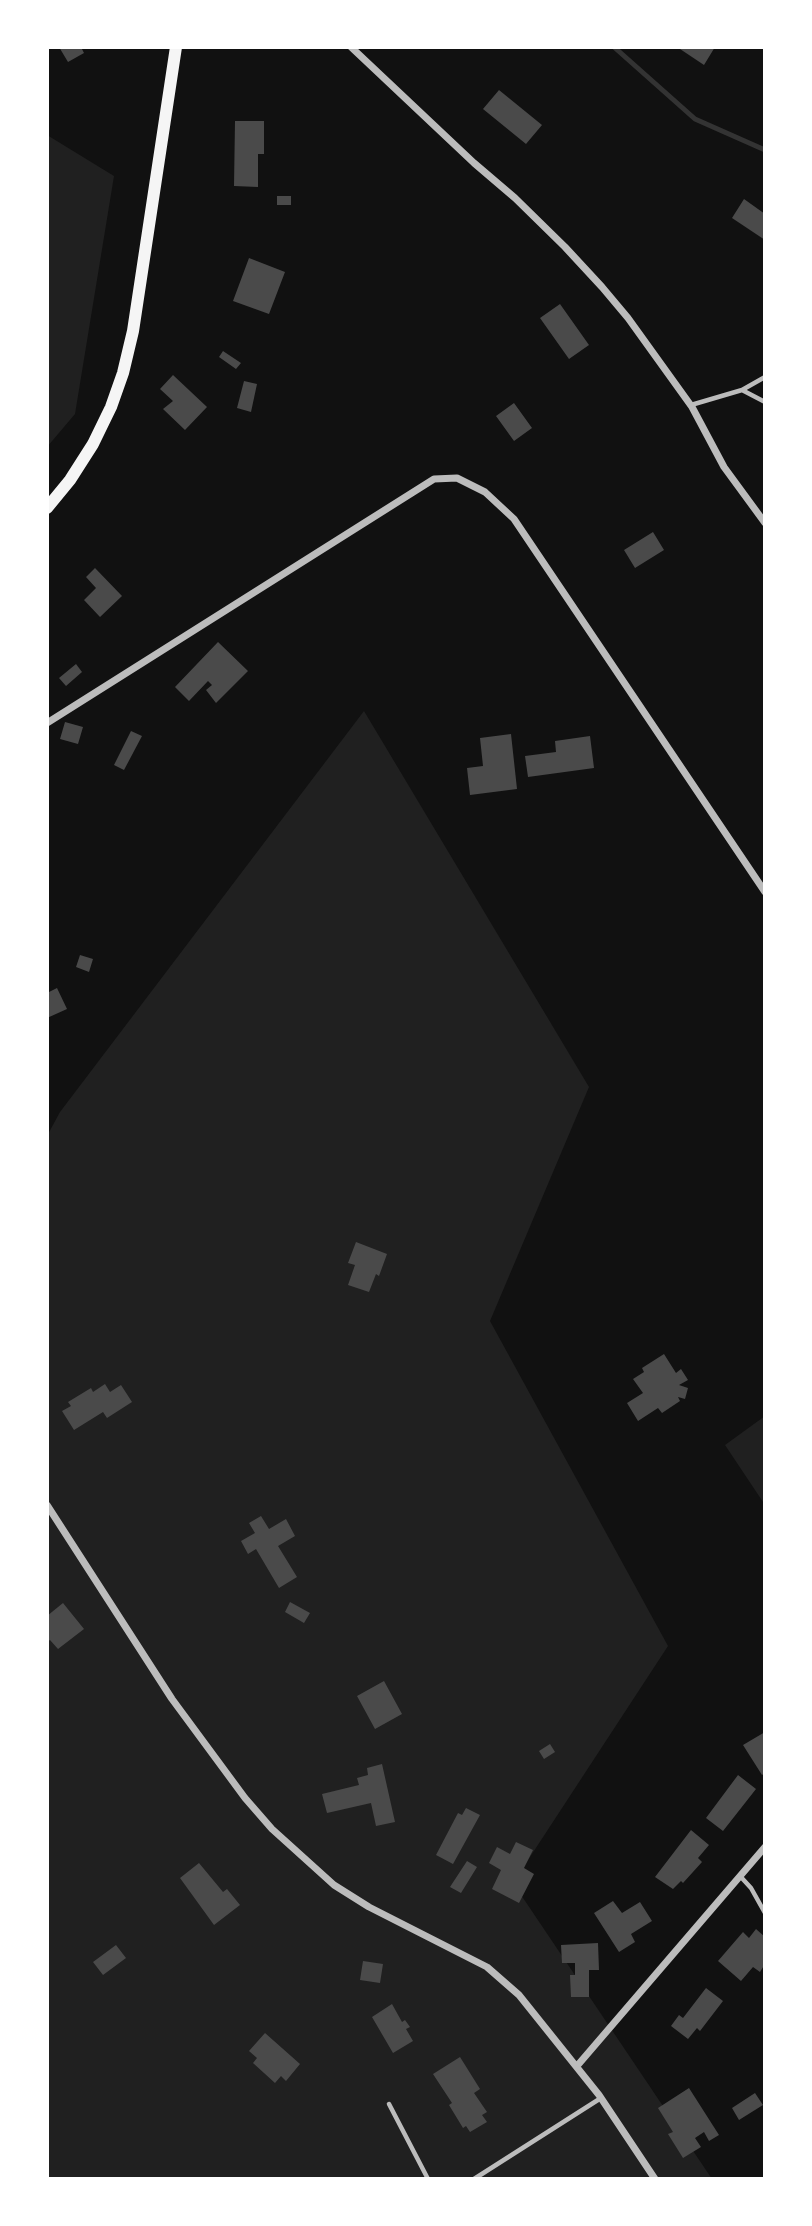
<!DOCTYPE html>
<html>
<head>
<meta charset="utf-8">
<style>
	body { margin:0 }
	#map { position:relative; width:812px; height:2226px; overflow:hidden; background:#111; font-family:Cabin,sans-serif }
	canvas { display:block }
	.frame { position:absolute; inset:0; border:49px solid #fff; pointer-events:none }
</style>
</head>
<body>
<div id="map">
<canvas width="812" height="2226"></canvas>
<div class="frame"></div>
</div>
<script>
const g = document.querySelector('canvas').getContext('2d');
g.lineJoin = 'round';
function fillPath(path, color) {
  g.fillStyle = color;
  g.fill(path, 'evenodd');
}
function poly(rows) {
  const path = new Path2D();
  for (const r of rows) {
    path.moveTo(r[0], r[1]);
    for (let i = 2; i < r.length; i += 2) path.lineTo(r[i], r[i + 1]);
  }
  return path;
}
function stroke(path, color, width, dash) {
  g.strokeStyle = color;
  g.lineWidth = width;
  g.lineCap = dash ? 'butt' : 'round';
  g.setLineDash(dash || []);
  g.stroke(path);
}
const green = poly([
	[47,135,114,176,75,414,47,447],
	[364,711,589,1087,490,1321,668,1646,513,1883,712,2179,47,2179,47,1136,60,1112],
	[765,1416,765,1505,725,1445]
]);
const stream = poly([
	[614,47,695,119,765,150]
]);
const building = poly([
	[59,47,81,47,84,53,68,62],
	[677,47,715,47,704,65],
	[499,90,542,125,526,144,483,109],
	[235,121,264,121,264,154,258,154,258,187,234,186],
	[277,196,291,196,291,205,277,205],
	[744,199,765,214,765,240,732,218],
	[249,258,285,272,269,314,233,301],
	[560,304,589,345,569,359,540,318],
	[223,351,241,363,236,369,219,357],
	[173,375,207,407,185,430,163,409,173,401,160,389],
	[244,381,257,384,251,412,237,408],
	[514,403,532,428,514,441,496,416],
	[653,532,664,550,635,568,624,550],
	[95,568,122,596,100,617,84,600,96,588,86,577],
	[218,642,248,671,216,703,206,690,212,685,208,681,189,701,175,687],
	[76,664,82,672,66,686,59,678],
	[65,722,83,727,78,744,60,739],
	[131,731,142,736,124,770,114,765],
	[511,734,517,789,470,795,467,768,483,766,480,738],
	[590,736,594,768,528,777,525,756,556,752,555,741],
	[80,955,93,959,89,972,76,967],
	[57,988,67,1009,47,1018,47,993],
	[356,1242,387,1254,379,1276,376,1274,369,1292,348,1285,355,1265,348,1263],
	[664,1354,676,1373,681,1369,688,1380,679,1385,688,1388,685,1399,678,1397,680,1401,662,1413,658,1408,638,1421,627,1403,643,1393,633,1379,644,1372,642,1368],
	[105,1384,110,1392,121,1385,132,1402,107,1418,103,1412,74,1430,62,1411,71,1406,68,1402,91,1388,93,1392],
	[261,1516,269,1529,286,1519,295,1536,278,1546,297,1577,279,1588,256,1549,248,1554,241,1541,255,1533,249,1523],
	[290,1602,310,1613,304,1623,285,1612],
	[63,1603,84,1629,58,1649,50,1640,47,1642,47,1616],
	[384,1681,402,1714,375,1729,357,1696],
	[765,1732,765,1773,762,1775,743,1745],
	[550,1744,555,1752,544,1759,539,1751],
	[382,1764,395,1822,376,1826,371,1803,327,1813,322,1794,359,1785,357,1778,368,1775,367,1768],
	[738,1775,756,1789,723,1831,706,1818],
	[466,1808,480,1815,453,1864,436,1855,458,1813,462,1815],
	[691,1830,709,1845,698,1858,702,1862,683,1883,681,1881,673,1889,655,1877],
	[516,1842,533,1850,524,1868,534,1874,519,1903,492,1889,501,1870,489,1863,497,1847,510,1854],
	[467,1861,477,1867,461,1893,450,1887],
	[199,1863,223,1892,227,1889,240,1905,214,1925,180,1878],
	[613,1901,622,1913,640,1902,652,1921,631,1934,635,1942,619,1952,594,1913],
	[756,1929,765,1937,765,1964,760,1972,753,1967,741,1981,718,1961,743,1932,749,1938],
	[598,1943,599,1970,589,1970,589,1997,571,1997,570,1975,575,1975,575,1963,562,1963,561,1945],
	[116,1945,126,1958,103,1975,93,1962],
	[363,1961,383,1964,380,1983,360,1980],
	[706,1988,723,2001,700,2031,697,2028,688,2039,671,2026,679,2015,683,2018],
	[392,2004,402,2022,405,2020,410,2027,406,2029,413,2041,393,2053,372,2017],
	[265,2033,300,2064,286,2081,281,2076,275,2083,253,2063,257,2058,249,2051],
	[460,2057,480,2089,474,2093,487,2112,482,2115,487,2122,470,2132,466,2126,463,2128,449,2105,452,2103,433,2074],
	[689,2088,719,2135,709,2141,704,2132,695,2138,701,2147,683,2158,668,2134,673,2132,658,2108],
	[755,2093,763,2105,739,2120,732,2108]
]);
const service = poly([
	[742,390,765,377],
	[691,405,742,390,765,402],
	[740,1876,751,1888,765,1913],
	[389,2104,428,2179],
	[474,2179,601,2098]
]);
const minor = poly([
	[351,47,474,163,515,198,565,247,602,287,628,318,692,407,724,467,765,523],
	[47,723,434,479,457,478,485,492,514,519,765,892],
	[47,1505,172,1699,245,1798,272,1829,334,1885,369,1907,487,1967,519,1995,599,2095,655,2179],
	[577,2066,765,1847]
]);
const secondary = poly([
	[47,508,70,480,93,444,111,407,123,373,133,331,176,47]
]);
fillPath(green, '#202020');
stroke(stream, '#333', 5);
fillPath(building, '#4a4a4a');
stroke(service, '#bcbcbc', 4.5);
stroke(minor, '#bcbcbc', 7);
stroke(secondary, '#f5f5f5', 12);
</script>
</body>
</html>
